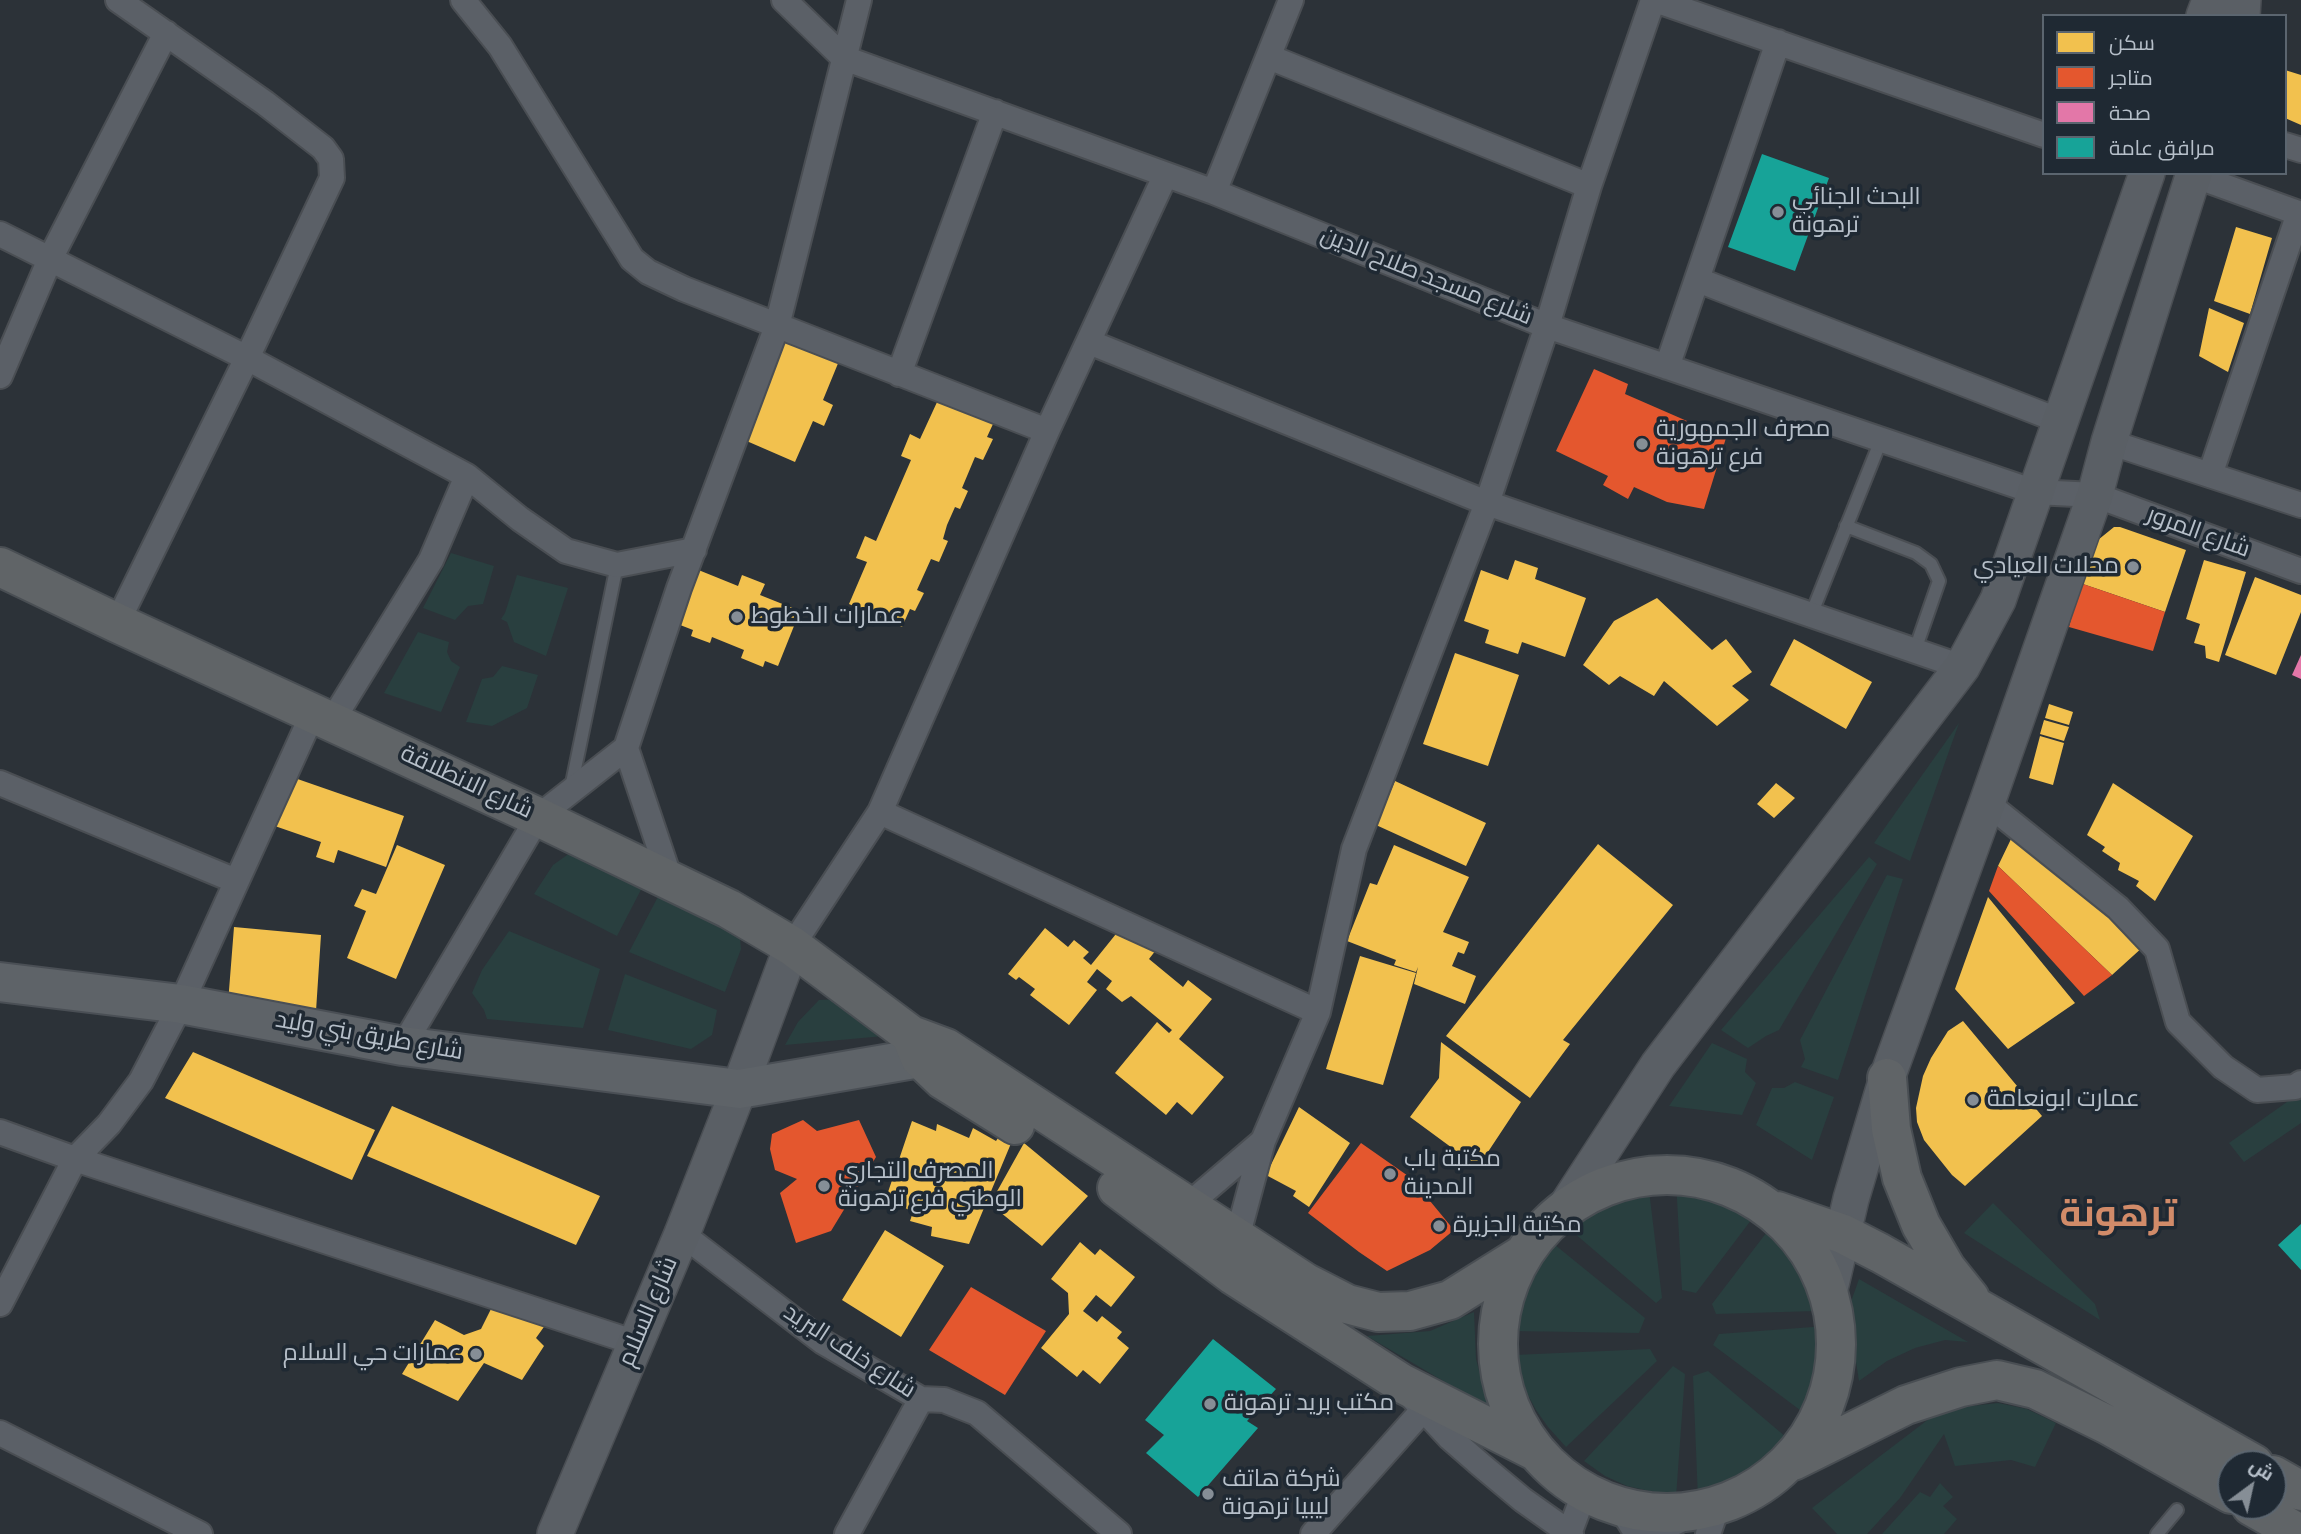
<!DOCTYPE html>
<html>
<head>
<meta charset="utf-8">
<style>
	body { margin:0 }
	#map { position:relative; width:2301px; height:1534px; overflow:hidden; background:#2c3238; font-family:"Titillium Web",Cairo,sans-serif }
	canvas { display:block }
	.legend { position:absolute; left:2042px; top:14px; width:245px; height:161px; box-sizing:border-box; background:#1f2933; border:2px solid #5b656f; margin:0; padding:9px 12px; list-style:none; font-size:21px; color:#b6bfc9 }
	.legend li { display:flex; align-items:center; gap:14px; height:35px }
	.legend b { width:35px; border:2px solid #5b656f }
	.north { position:absolute; left:2217px; top:1450px; width:70px; height:70px; box-sizing:border-box; background:#1f2933; border:2px solid #5b656f; border-radius:50%; rotate:33deg; font-size:19px; font-weight:700; line-height:28px; text-align:center; color:#b6bfc9 }
	.north::after { content:''; display:block; margin:auto; width:24px; height:32px; background:#868e96; clip-path:polygon(50% 0,100% 100%,50% 72%,0 100%) }
</style>
</head>
<body>
<div id="map">
<canvas width="2301" height="1534"></canvas>
<ul class="legend">
<li><b style="height:19px;background:#f2c14e"></b>سكن</li>
<li><b style="height:19px;background:#e4572e"></b>متاجر</li>
<li><b style="height:19px;background:#e377a8"></b>صحة</li>
<li><b style="height:19px;background:#17a398"></b>مرافق عامة</li>
</ul>
<div class="north">ش</div>
</div>
<script>
const g = document.querySelector('canvas').getContext('2d');
g.lineJoin = 'round';
function fillPath(path, color) {
  g.fillStyle = color;
  g.fill(path, 'evenodd');
}
function poly(rows) {
  const path = new Path2D();
  for (const r of rows) {
    if (r.length === 3) {
      path.moveTo(r[0] + r[2], r[1]);
      path.arc(r[0], r[1], r[2], 0, 2 * Math.PI);
      continue;
    }
    path.moveTo(r[0], r[1]);
    for (let i = 2; i < r.length; i += 2) path.lineTo(r[i], r[i + 1]);
  }
  return path;
}
function stroke(path, color, width, dash) {
  g.strokeStyle = color;
  g.lineWidth = width;
  g.lineCap = dash ? 'butt' : 'round';
  g.setLineDash(dash || []);
  g.stroke(path);
}
function drawText(font, color, halo, rows, align = 'center') {
  g.font = font + ' "Titillium Web",Cairo,sans-serif';
  g.lineWidth = 7;
  g.setLineDash([]);
  g.textBaseline = 'middle';
  g.strokeStyle = halo;
  g.fillStyle = color;
  for (const [text, x, y, turn = 0] of rows) {
    g.save();
    g.translate(x, y);
    g.rotate((+turn || 0) * Math.PI / 180);
    g.textAlign = isNaN(turn) ? turn : align;
    if (halo) g.strokeText(text, 0, 0);
    g.fillText(text, 0, 0);
    g.restore();
  }
}
const green = poly([
	[451,553,494,566,483,604,468,606,455,620,423,608],
	[517,575,568,588,546,656,514,642,507,622,501,619,505,613],
	[418,632,449,642,447,652,451,661,460,667,441,712,384,693],
	[502,666,538,675,527,708,492,726,466,722,482,679,493,677],
	[1959,723,1910,861,1874,843],
	[577,848,645,882,617,936,534,894,553,865],
	[1869,857,1877,864,1779,1030,1766,1036,1748,1048,1721,1030],
	[1887,875,1903,879,1838,1080,1801,1067,1805,1059,1800,1040],
	[662,889,730,928,740,938,741,949,725,992,629,952],
	[509,931,600,969,583,1028,487,1019,484,1010,472,993,482,970],
	[625,974,717,1010,712,1035,691,1049,608,1030],
	[840,999,884,1036,785,1045,798,1022,819,1000],
	[1712,1043,1747,1059,1745,1072,1756,1083,1742,1115,1669,1106],
	[1795,1082,1834,1097,1812,1160,1756,1125,1772,1088,1784,1088],
	[2301,1092,2301,1123,2244,1162,2229,1143],
	[1678,1175,1689,1175,1710,1181,1741,1193,1758,1211,1696,1293,1682,1290,1676,1181],
	[1631,1188,1649,1190,1662,1298,1656,1303,1567,1227,1574,1215,1600,1194],
	[1993,1203,2095,1304,2100,1320,1964,1233],
	[1773,1224,1790,1236,1803,1255,1814,1278,1816,1311,1716,1314,1712,1304],
	[1549,1240,1645,1318,1639,1333,1511,1331,1526,1271],
	[1859,1279,1968,1342,1945,1340,1915,1348,1887,1361,1859,1381,1848,1310],
	[1474,1312,1476,1359,1489,1408,1367,1336,1430,1331],
	[1826,1326,1827,1355,1825,1379,1819,1403,1808,1416,1713,1345,1719,1334],
	[1650,1349,1657,1361,1566,1447,1548,1427,1536,1410,1517,1375,1514,1355],
	[1673,1366,1685,1374,1676,1497,1627,1486,1605,1476,1584,1461],
	[1708,1371,1793,1443,1774,1463,1749,1481,1698,1499,1693,1376],
	[1998,1403,2027,1409,2056,1423,2035,1467,2011,1460,1955,1466,1944,1434,1900,1498,1867,1534,1837,1534,1812,1508,1938,1412,1963,1407],
	[1940,1483,1953,1497,1943,1506,1957,1519,1944,1534,1882,1534,1920,1492,1930,1497]
]);
const homes = poly([
	[2285,70,2301,75,2301,125,2285,118],
	[2236,227,2272,238,2250,314,2214,301],
	[2209,308,2244,323,2228,372,2199,356],
	[784,337,839,361,823,400,833,405,824,426,813,421,795,462,742,439],
	[938,400,993,424,987,437,993,439,983,460,975,457,962,488,968,491,960,509,955,507,947,525,943,539,948,541,939,562,931,559,917,590,924,593,915,611,910,609,902,627,849,604,867,562,856,558,865,536,876,541,911,460,901,456,910,434,920,439],
	[2114,527,2120,527,2186,550,2165,612,2080,583,2093,544],
	[1515,560,1538,568,1535,579,1586,598,1565,657,1522,642,1518,654,1485,643,1489,630,1464,621,1481,570,1508,580],
	[2204,560,2246,572,2219,662,2206,658,2205,646,2194,643,2200,624,2186,619],
	[696,569,738,586,742,575,765,584,760,595,800,611,778,666,765,661,763,667,741,658,744,650,712,637,710,643,691,636,693,630,675,623],
	[2255,577,2301,595,2301,612,2276,675,2225,655],
	[1657,598,1712,650,1726,639,1752,672,1732,686,1749,700,1717,726,1664,681,1654,696,1620,676,1609,685,1583,665,1614,621],
	[1794,639,1872,682,1846,729,1770,685],
	[1455,653,1519,675,1488,766,1423,744],
	[2049,704,2073,712,2069,725,2045,718],
	[2044,720,2069,727,2064,741,2040,734],
	[2040,736,2064,743,2053,785,2029,778],
	[286,775,404,816,386,867,338,850,334,863,316,857,321,842,269,824],
	[1395,781,1486,823,1466,866,1376,825],
	[1776,783,1795,798,1774,818,1757,804],
	[2113,783,2193,836,2155,901,2136,886,2139,881,2118,870,2120,863,2102,851,2105,847,2087,835],
	[2012,837,2144,946,2112,975,1998,866],
	[1598,844,1673,905,1563,1040,1570,1044,1530,1098,1446,1036],
	[397,845,445,865,396,979,347,958,366,911,354,906,362,889,376,894],
	[1394,845,1469,877,1443,932,1469,942,1464,954,1458,952,1452,966,1476,976,1465,1004,1414,984,1418,967,1416,972,1394,965,1396,960,1347,941,1370,883,1377,885],
	[1988,897,2075,1003,2008,1049,1955,989],
	[1124,924,1156,950,1149,959,1183,987,1188,980,1212,999,1179,1039,1224,1077,1192,1115,1177,1102,1166,1115,1115,1073,1157,1022,1169,1033,1172,1030,1131,996,1122,1002,1106,989,1112,981,1097,969,1087,982,1097,990,1069,1025,1030,995,1035,989,1019,977,1016,980,1008,974,1045,928,1068,947,1074,940,1089,952,1083,958,1091,965],
	[234,927,321,935,316,1011,228,1003],
	[1360,956,1416,973,1383,1085,1326,1069],
	[1963,1021,2042,1116,1965,1186,1952,1175,1924,1140,1917,1122,1916,1108,1923,1076,1931,1058,1948,1031],
	[1441,1042,1521,1102,1478,1167,1410,1117,1439,1078],
	[193,1052,375,1130,352,1180,165,1098],
	[392,1106,600,1196,576,1245,367,1156],
	[1299,1107,1350,1143,1309,1207,1293,1196,1296,1191,1266,1175],
	[912,1121,936,1131,937,1124,969,1138,973,1128,996,1141,1000,1135,1012,1141,969,1244,931,1236,932,1227,910,1221,913,1212,886,1198],
	[1024,1143,1088,1196,1042,1246,990,1204],
	[885,1230,944,1266,901,1337,842,1300],
	[1080,1242,1095,1255,1100,1249,1135,1277,1111,1307,1096,1295,1083,1311,1097,1322,1102,1316,1122,1332,1117,1338,1129,1348,1100,1384,1083,1370,1077,1377,1041,1348,1069,1314,1068,1293,1051,1279],
	[495,1301,546,1324,536,1338,544,1346,522,1380,484,1363,458,1401,402,1374,435,1320,464,1335,481,1329]
]);
const shops = poly([
	[1594,369,1628,384,1625,394,1726,438,1704,509,1667,502,1634,487,1628,499,1603,485,1608,476,1556,451],
	[2080,583,2165,612,2153,651,2069,627],
	[1998,866,2112,975,2084,996,1989,891],
	[803,1120,817,1131,859,1120,876,1157,831,1231,796,1243,780,1193,797,1179,775,1170,770,1149,772,1134],
	[1361,1143,1411,1178,1454,1230,1430,1250,1387,1271,1359,1252,1308,1213],
	[971,1287,1046,1331,1005,1395,929,1350]
]);
const health = poly([
	[2301,655,2301,679,2292,675]
]);
const public = poly([
	[1762,154,1829,178,1795,271,1728,247],
	[2301,1224,2301,1270,2278,1245],
	[1213,1339,1276,1389,1247,1421,1258,1428,1198,1497,1146,1453,1164,1435,1145,1420]
]);
const lane = poly([
	[1846,526,1916,553,1931,564,1939,581,1915,650],
	[1811,615,1881,440],
	[571,788,617,565],
	[2157,1534,2177,1510]
]);
const street = poly([
	[463,0,500,46,632,259,648,272,684,289,1047,431],
	[784,0,844,58,1214,192,1547,326,2035,492,2095,495,2301,571],
	[1655,0,2044,135],
	[2285,145,2301,150],
	[2193,175,2301,214],
	[1589,186,1653,0],
	[1214,192,1291,0],
	[0,234,247,358,467,476,431,560,332,721],
	[1698,280,2060,421],
	[1089,342,1487,503,1962,667],
	[1667,367,1778,42],
	[899,374,995,112],
	[0,376,50,259,166,33],
	[2109,442,2301,505],
	[2210,475,2299,213],
	[467,476,520,519,566,551,617,565,694,550],
	[117,623,247,358,332,178,331,159,323,148,265,103,118,0],
	[626,748,670,879],
	[0,783,236,881],
	[1987,803,2118,908,2157,949,2178,1022,2223,1067,2257,1090,2295,1087,2301,1083],
	[880,812,1318,1012],
	[792,946,880,812,1047,431,1165,176],
	[403,1046,538,817,626,748,679,588,777,326,859,0],
	[0,1132,75,1159,109,1124,141,1081,181,1004,313,713],
	[1187,1206,1263,1141],
	[682,1234,823,1342,921,1399,944,1400,977,1413,1119,1534],
	[1237,1238,1263,1141,1318,1012,1354,849,1487,503,1547,326,1589,186,1269,57],
	[0,1304,75,1159,636,1343],
	[1413,1398,1450,1438,1481,1465,1523,1500,1571,1534],
	[0,1433,200,1534],
	[1620,1507,1637,1534],
	[847,1534,921,1399],
	[1313,1534,1423,1410],
	[1569,1534,1585,1491],
	[1640,1534,1668,1526,1699,1511],
	[1708,1534,1718,1505]
]);
const secondary = poly([
	[2204,16,2207,8,2215,0],
	[2242,16,2243,0],
	[1565,1208,1658,1065,1962,667,1998,600,2147,173],
	[1829,1293,1851,1199,1887,1078,1987,803,2095,495,2109,442,2194,173],
	[555,1534,682,1234,739,1089,792,946]
]);
const primary = poly([
	[0,982,181,1004,403,1046,739,1089,920,1058]
]);
const highway = poly([
	[0,567,117,623,538,817,729,909,792,946,911,1035,946,1048,1306,1283,1347,1304,1378,1312,1410,1311,1450,1300,1522,1255],
	[911,1035,920,1058,943,1080,1015,1125],
	[1887,1078,1891,1129,1902,1178,1921,1225,1946,1268,1970,1298],
	[1667,1344,169],
	[1117,1188,1233,1275,1401,1383,1537,1452],
	[1777,1211,1843,1234,1880,1253,2254,1464],
	[1793,1461,1906,1405,1961,1387,1997,1380,2035,1389,2108,1425,2231,1494],
	[2273,1475,2301,1491],
	[2251,1506,2300,1534]
]);
const markers = [
	[1778,212,7,"#868e96"],
	[1642,444,7,"#868e96"],
	[2133,567,7,"#868e96"],
	[737,617,7,"#868e96"],
	[1973,1100,7,"#868e96"],
	[1390,1174,7,"#868e96"],
	[824,1186,7,"#868e96"],
	[1439,1226,7,"#868e96"],
	[476,1354,7,"#868e96"],
	[1210,1404,7,"#868e96"],
	[1208,1494,7,"#868e96"]
];
const poiNames = [
	["البحث الجنائي",1792,198],
	["ترهونة",1792,226],
	["مصرف الجمهورية",1656,430],
	["فرع ترهونة",1656,458],
	["محلات العيادي",2119,567,"right"],
	["عمارات الخطوط",751,617],
	["عمارت ابونعامة",1987,1100],
	["مكتبة باب",1404,1160],
	["المدينة",1404,1188],
	["المصرف التجاري",838,1172],
	["الوطني فرع ترهونة",838,1200],
	["مكتبة الجزيرة",1453,1226],
	["عمارات حي السلام",462,1354,"right"],
	["مكتب بريد ترهونة",1224,1404],
	["شركة هاتف",1222,1480],
	["ليبيا ترهونة",1222,1508]
];
const streetNames = [
	["شلرع مسجد صلاح الدين",1426,277,22],
	["شارع المرور",2198,533,20],
	["شارع الانطلاقة",466,783,25],
	["شارع طريق بني وليد",369,1037,10],
	["شارع السلام",649,1312,-67],
	["شارع خلف البريد",849,1352,33]
];
const townNames = [
	["ترهونة",2118,1217]
];
fillPath(green, '#293f3f');
fillPath(homes, '#f2c14e');
fillPath(shops, '#e4572e');
fillPath(health, '#e377a8');
fillPath(public, '#17a398');
stroke(lane, '#4a4e53', 16);
stroke(street, '#4a4e53', 28);
stroke(secondary, '#4a4e53', 38);
stroke(primary, '#4a4f55', 42);
stroke(highway, '#494e53', 42);
stroke(lane, '#5b6067', 12);
stroke(street, '#5b6067', 24);
stroke(secondary, '#5a5f65', 35);
stroke(primary, '#5e6368', 38);
stroke(highway, '#606467', 38);
for (const [x, y, r, color] of markers) {
  const dot = new Path2D();
  dot.arc(x, y, r, 0, 2 * Math.PI);
  g.fillStyle = color;
  g.fill(dot);
  stroke(dot, '#1f2933', 2.5);
}
drawText('24px', '#b6bfc9', '#1f2933', poiNames, 'left');
drawText('24px', '#b6bfc9', '#1f2933', streetNames);
drawText('bold 38px', '#d18b69', '#1f2933', townNames);
</script>
</body>
</html>
